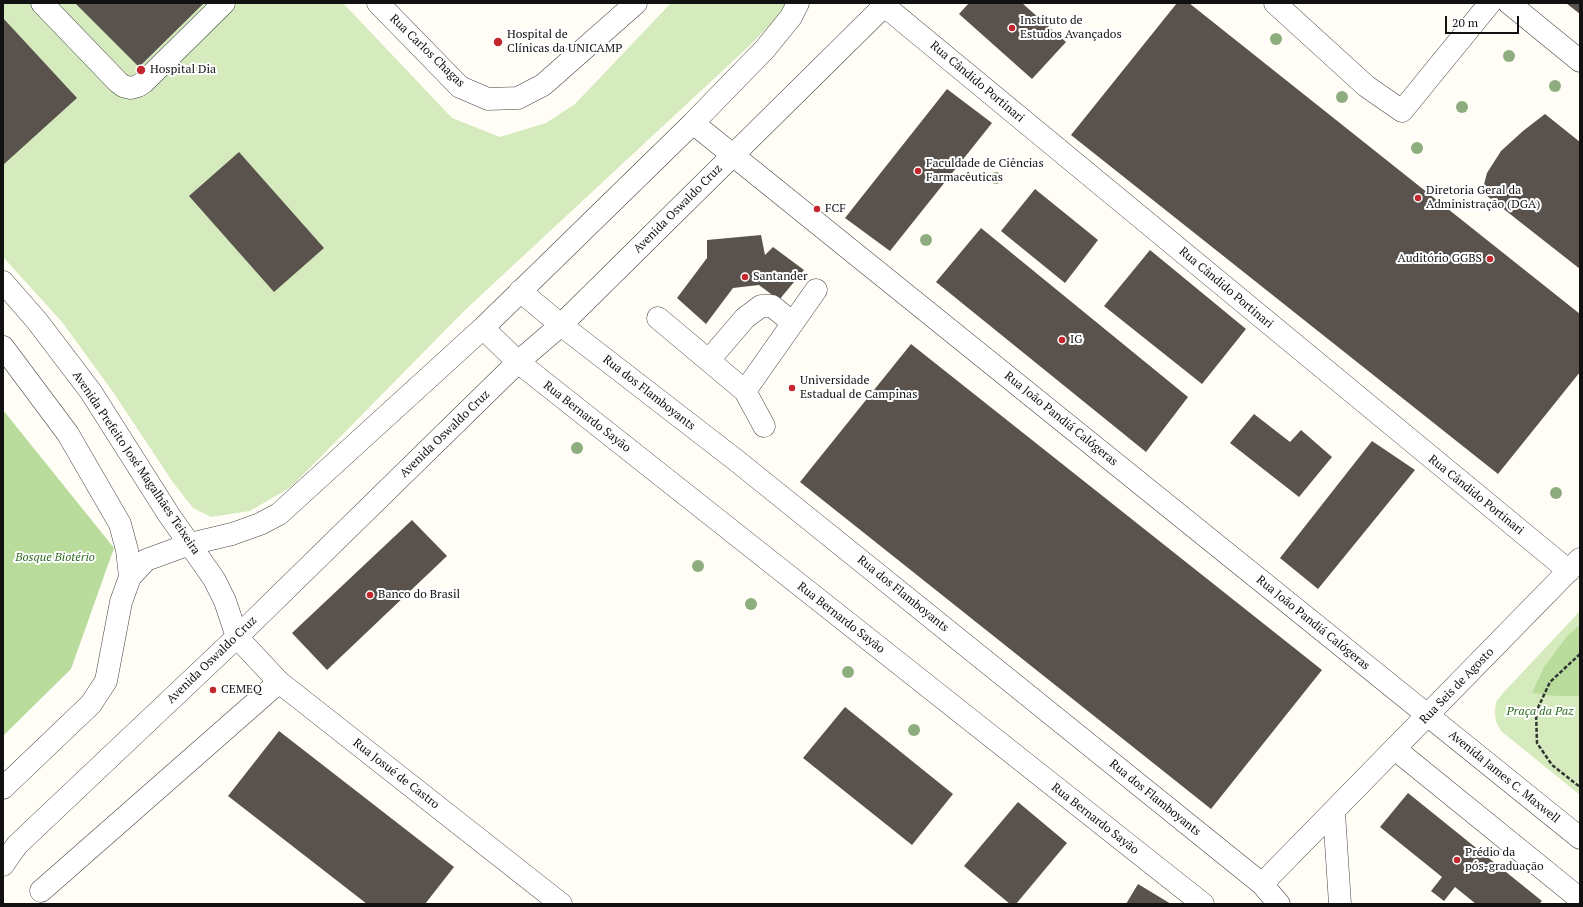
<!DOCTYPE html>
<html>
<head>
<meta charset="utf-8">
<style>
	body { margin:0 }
	#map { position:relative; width:1583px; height:907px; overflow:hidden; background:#fffdf5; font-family:"PT Serif",serif }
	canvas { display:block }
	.frame { position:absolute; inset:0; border:4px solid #111; pointer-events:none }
	.scale { position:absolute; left:1445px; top:16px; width:74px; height:18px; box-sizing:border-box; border:2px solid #111; border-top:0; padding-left:5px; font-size:12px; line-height:14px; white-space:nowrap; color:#111; -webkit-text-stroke:3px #fff; paint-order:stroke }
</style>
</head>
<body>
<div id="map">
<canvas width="1583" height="907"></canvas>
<div class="frame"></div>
<div class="scale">20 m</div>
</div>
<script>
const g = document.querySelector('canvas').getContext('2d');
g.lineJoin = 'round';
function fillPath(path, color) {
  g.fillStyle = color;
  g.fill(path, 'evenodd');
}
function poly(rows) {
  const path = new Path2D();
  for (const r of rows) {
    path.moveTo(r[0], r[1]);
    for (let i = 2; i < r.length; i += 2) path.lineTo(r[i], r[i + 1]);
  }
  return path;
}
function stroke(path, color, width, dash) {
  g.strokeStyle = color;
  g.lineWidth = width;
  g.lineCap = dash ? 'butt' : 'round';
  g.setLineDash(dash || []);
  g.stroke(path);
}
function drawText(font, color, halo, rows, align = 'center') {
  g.font = font + ' "PT Serif",serif';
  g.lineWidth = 4;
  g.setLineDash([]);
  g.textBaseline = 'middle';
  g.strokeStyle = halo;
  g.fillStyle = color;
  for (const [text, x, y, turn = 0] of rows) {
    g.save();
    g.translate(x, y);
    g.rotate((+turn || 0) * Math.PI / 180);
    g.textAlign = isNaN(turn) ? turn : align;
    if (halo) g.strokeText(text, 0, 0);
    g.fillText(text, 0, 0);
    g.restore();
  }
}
const green = poly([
	[3,3,343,3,452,118,500,137,546,123,575,104,671,3,785,3,778,17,747,48,464,311,291,487,250,511,211,517,193,508,172,481,113,392,62,322,3,257],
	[1580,611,1580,795,1501,731,1496,722,1495,712,1496,702,1503,693]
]);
const forest = poly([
	[3,410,114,548,71,669,3,736],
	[1580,625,1580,696,1557,696,1532,693,1544,667,1568,635]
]);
const building = poly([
	[75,3,204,3,139,67],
	[969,3,1022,3,1066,42,1032,79,959,14],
	[1177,3,1189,3,1580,314,1580,372,1498,474,1071,135],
	[1566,3,1580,3,1580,14],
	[3,18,77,98,3,165],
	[947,89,992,123,890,251,845,218],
	[1545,114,1580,142,1580,269,1482,192,1487,173,1501,151,1523,131],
	[239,152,324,248,274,292,189,196],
	[1035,189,1098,240,1065,283,1001,231],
	[981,228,1188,397,1146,452,936,282],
	[761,235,765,255,773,247,804,270,779,300,759,285,733,288,706,324,677,298,707,258,707,240],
	[1150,250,1246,329,1202,384,1104,306],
	[911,344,1322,670,1211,809,800,482],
	[1254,414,1290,442,1301,430,1332,457,1299,497,1230,443],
	[1372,441,1415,470,1318,589,1280,558],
	[412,520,447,556,327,670,292,633],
	[845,707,953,794,912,845,803,758],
	[279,731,454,867,425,904,367,904,228,796],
	[1408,793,1542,901,1539,904,1476,904,1455,887,1444,901,1431,891,1442,877,1380,827],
	[1018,802,1067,843,1016,904,1010,904,964,866],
	[1138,884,1171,904,1126,904]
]);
const path = poly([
	[1580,654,1550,682,1536,712,1537,743,1552,765,1580,787]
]);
const minor = poly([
	[42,3,118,82,123,86,131,88,138,86,144,82,224,3],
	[378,3,460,87,488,99,518,98,543,85,636,3],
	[881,3,1569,571],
	[1275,3,1366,86,1402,111,1490,3],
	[1509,3,1580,61],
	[693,123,1580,838],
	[3,282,37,321,91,392,169,515,214,579,225,601,237,637,279,682,561,904],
	[520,291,561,325,737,461,1262,884,1279,904],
	[658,318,745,391],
	[483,328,518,362,1203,904],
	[3,347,68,434,120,524,127,550,130,577],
	[709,360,745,318,761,306,772,306,793,323],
	[764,426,745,391,816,290],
	[1395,749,1580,899],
	[3,788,91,704,106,681,121,602,130,577,146,560,190,544,232,534,260,524,279,514,483,328,693,123,765,49,791,17,798,3],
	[1334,813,1340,904],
	[3,865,17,845,237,637,518,362,561,325,887,3],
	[1262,884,1580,559],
	[41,891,279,682]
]);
const trees = [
	[1276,39],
	[1509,56],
	[1555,86],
	[1342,97],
	[1462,107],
	[1417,148],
	[996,178],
	[926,240],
	[577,448],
	[1556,493],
	[698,566],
	[751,604],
	[848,672],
	[914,730]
];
const markers = [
	[1012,28,4,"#c4262e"],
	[498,42,5,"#c4262e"],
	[141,70,5,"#c4262e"],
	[918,171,4,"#c4262e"],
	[1418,198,4,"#c4262e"],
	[817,209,4,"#c4262e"],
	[1490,259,4,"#c4262e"],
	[745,277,4,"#c4262e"],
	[1062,340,4,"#c4262e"],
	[792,388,4,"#c4262e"],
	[370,595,4,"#c4262e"],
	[213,690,4,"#c4262e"],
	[1457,860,4,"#c4262e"]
];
const poiNames = [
	["Instituto de",1020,21],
	["Estudos Avançados",1020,35],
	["Hospital de",507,35],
	["Clínicas da UNICAMP",507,49],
	["Hospital Dia",150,70],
	["Faculdade de Ciências",926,164],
	["Farmacêuticas",926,178],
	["Diretoria Geral da",1426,191],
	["Administração (DGA)",1426,205],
	["FCF",825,209],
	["Auditório GGBS",1482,259,"right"],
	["Santander",753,277],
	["IG",1070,340],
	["Universidade",800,381],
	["Estadual de Campinas",800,395],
	["Banco do Brasil",378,595],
	["CEMEQ",221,690],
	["Prédio da",1465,853],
	["pós-graduação",1465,867]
];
const streetNames = [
	["Rua Carlos Chagas",427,51,44],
	["Rua Cândido Portinari",977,82,40],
	["Avenida Oswaldo Cruz",678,209,-45],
	["Rua Cândido Portinari",1226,288,40],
	["Rua dos Flamboyants",649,393,38],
	["Rua Bernardo Sayão",587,417,38],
	["Rua João Pandiá Calógeras",1061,419,39],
	["Avenida Oswaldo Cruz",445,434,-44],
	["Avenida Prefeito José Magalhães Teixeira",136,463,56],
	["Rua Cândido Portinari",1476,495,39],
	["Rua dos Flamboyants",903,594,39],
	["Rua Bernardo Sayão",841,618,38],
	["Rua João Pandiá Calógeras",1313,623,39],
	["Avenida Oswaldo Cruz",212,660,-44],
	["Rua Seis de Agosto",1457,686,-46],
	["Rua Josué de Castro",396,774,38],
	["Avenida James C. Maxwell",1504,777,39],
	["Rua dos Flamboyants",1155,798,39],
	["Rua Bernardo Sayão",1095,819,38]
];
const parkNames = [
	["Bosque Biotério",55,558],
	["Praça da Paz",1540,712]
];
fillPath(green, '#d5ebbd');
fillPath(forest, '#b9dc9c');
fillPath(building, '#5a524d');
stroke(minor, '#444', 23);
stroke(path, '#333', 2.5, [4, 2]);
stroke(minor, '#fff', 22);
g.fillStyle = '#8dad7f';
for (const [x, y] of trees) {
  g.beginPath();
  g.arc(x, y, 6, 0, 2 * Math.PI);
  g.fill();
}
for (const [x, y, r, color] of markers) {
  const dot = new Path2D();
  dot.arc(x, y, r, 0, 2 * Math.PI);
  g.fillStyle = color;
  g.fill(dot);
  stroke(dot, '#fff', 1.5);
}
drawText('12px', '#111', '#fff', poiNames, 'left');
drawText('12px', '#111', '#fff', streetNames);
drawText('italic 12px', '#2f6b1f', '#fff', parkNames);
</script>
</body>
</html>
